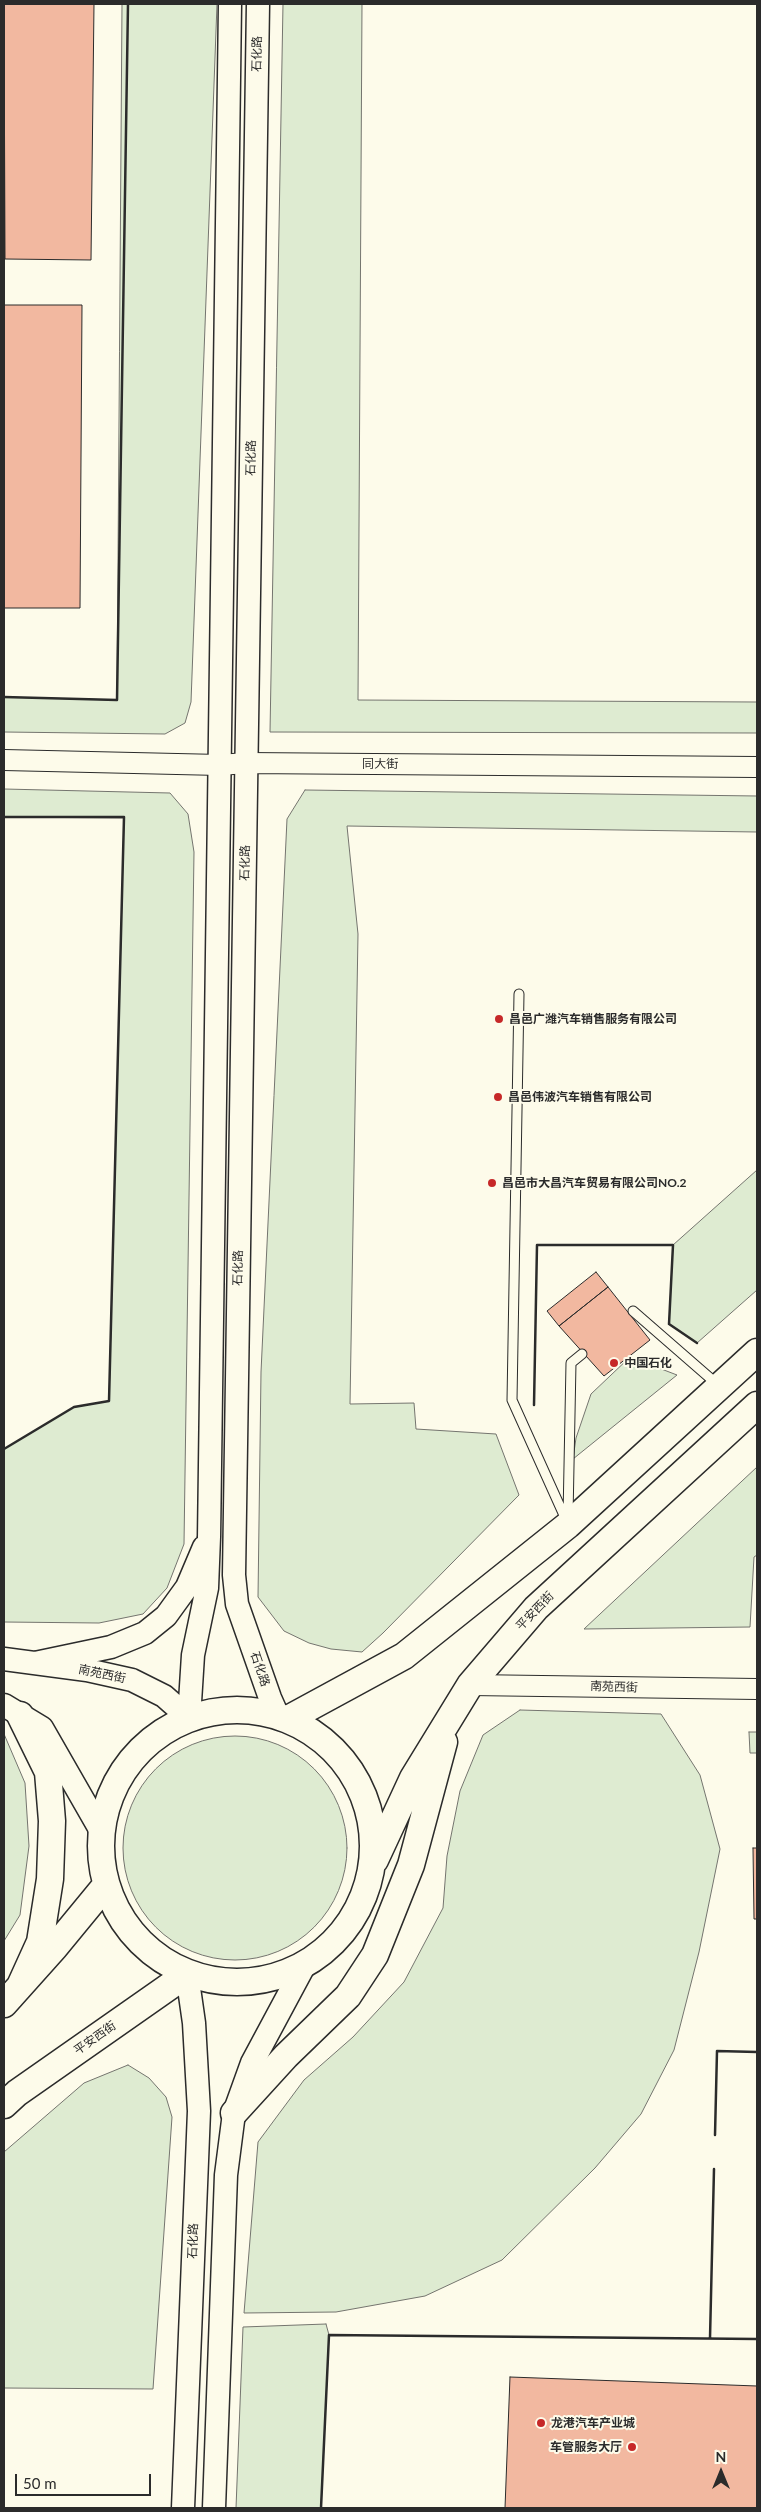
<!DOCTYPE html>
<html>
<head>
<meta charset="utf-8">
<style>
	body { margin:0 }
	#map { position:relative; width:761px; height:2512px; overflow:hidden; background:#fdfbea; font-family:Lato,sans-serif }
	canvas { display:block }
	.frame { position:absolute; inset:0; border:5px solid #2b2b2b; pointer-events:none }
	.north { position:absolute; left:696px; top:2447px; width:50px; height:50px; -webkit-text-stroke:4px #fdfbea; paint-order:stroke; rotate:0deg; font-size:14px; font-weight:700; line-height:20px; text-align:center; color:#2b2b2b }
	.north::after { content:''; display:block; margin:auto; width:18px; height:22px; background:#2b2b2b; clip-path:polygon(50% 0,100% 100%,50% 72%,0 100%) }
	.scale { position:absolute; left:15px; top:2474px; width:136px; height:22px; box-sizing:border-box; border:2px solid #2b2b2b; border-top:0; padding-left:6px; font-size:15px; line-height:18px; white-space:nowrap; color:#2b2b2b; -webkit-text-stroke:4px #fdfbea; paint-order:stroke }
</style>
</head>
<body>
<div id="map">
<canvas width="761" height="2512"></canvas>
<div class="frame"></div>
<div class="north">N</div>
<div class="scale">50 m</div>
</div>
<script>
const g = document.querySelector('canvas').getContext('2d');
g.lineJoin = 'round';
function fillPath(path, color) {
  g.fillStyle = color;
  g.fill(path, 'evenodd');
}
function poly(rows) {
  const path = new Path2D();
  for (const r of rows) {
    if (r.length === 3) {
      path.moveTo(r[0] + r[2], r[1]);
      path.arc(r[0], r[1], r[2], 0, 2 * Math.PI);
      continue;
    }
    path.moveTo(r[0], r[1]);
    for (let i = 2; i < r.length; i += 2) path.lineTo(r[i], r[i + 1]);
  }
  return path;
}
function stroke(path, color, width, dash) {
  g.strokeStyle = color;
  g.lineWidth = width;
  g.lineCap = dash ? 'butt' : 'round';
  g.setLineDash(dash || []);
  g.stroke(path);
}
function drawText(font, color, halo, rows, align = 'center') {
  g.font = font + ' Lato,"Noto Sans SC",sans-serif';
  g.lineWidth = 4;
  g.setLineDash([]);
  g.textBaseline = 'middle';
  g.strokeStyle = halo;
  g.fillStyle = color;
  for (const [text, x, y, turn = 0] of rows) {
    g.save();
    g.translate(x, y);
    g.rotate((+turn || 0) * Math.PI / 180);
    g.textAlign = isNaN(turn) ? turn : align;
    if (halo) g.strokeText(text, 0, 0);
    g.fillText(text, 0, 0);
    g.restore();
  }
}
const green = poly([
	[122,4,217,4,191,702,185,723,165,734,4,732,4,697,117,700,122,4],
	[283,4,362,4,358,700,757,702,757,733,270,732,283,4],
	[4,789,170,793,188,814,194,852,184,1544,167,1588,143,1614,99,1623,4,1622,4,1449,74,1407,109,1401,124,818,4,817,4,789],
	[305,790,757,796,757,832,347,826,358,934,350,1404,414,1403,416,1429,496,1434,519,1495,383,1633,362,1652,331,1649,309,1643,284,1631,258,1597,261,1372,287,819,305,790],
	[757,1170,757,1290,697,1343,669,1324,673,1245,757,1170],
	[630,1357,677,1375,573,1459,576,1438,591,1394,630,1357],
	[757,1467,757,1555,754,1557,750,1627,584,1629,757,1467],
	[520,1710,661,1714,700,1775,720,1849,699,1952,674,2050,641,2114,595,2168,502,2260,425,2296,336,2312,244,2313,258,2142,304,2080,353,2037,404,1982,443,1908,447,1856,460,1791,483,1735,520,1710],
	[749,1732,757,1732,757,1753,750,1753,749,1732],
	[4,1734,25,1783,29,1846,20,1915,4,1941,4,1734],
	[235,1848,112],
	[128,2065,149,2078,166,2097,172,2117,153,2389,4,2388,4,2152,84,2083,128,2065],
	[326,2324,329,2335,321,2508,236,2508,243,2327,326,2324]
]);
const building = poly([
	[4,4,94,4,91,260,5,259,4,4],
	[4,305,82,305,80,608,4,608,4,305],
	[596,1272,608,1287,559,1326,547,1311,596,1272],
	[608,1287,650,1340,604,1376,559,1326,608,1287],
	[753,1848,757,1848,757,1919,754,1919,753,1848],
	[510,2377,757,2386,757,2508,505,2508,510,2377]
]);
const service = poly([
	[519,994,512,1400,567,1522],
	[633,1311,718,1385],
	[568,1517,571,1363,582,1354]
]);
const tertiary = poly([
	[4,760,220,765,246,763,757,767],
	[470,1685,757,1689]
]);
const secondary = poly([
	[258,4,234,1575,237,1604,270,1698,278,1716],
	[4,1659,87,1670,132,1680,164,1696,189,1718],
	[35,1663,111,1647,145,1633,166,1616,187,1587,204,1547],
	[4,1705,42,1728,101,1831],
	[189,1718,193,1655,207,1588,209,1537,230,4],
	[183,2508,199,2111,194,2023,187,1974],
	[214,2508,226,2175,234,2113,252,2063,304,1966]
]);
const primary = poly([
	[237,1846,136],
	[20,1715,48,1772,52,1821,50,1879,40,1942,20,1986],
	[288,1719,404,1656,568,1525,757,1352],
	[375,1860,413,1778,470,1685,536,1608,757,1405],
	[4,2004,55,1947,106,1885],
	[4,2105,17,2093,187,1974],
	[234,2113,286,2056,348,1996,375,1955,411,1865,444,1742]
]);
const wall = poly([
	[4,697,117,700,128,4],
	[4,817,124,817,109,1401,74,1407,4,1449],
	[534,1405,537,1245,673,1245,669,1324,697,1343],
	[715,2135,717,2051,757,2052],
	[710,2338,714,2169],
	[321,2508,329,2335,757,2339]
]);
const markers = [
	[499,1019,5,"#c62828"],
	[498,1097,5,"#c62828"],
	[492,1183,5,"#c62828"],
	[614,1363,5,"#c62828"],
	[541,2423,5,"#c62828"],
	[632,2447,5,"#c62828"]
];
const streetNames = [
	["石化路",257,54,-89],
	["石化路",251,458,-89],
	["同大街",380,764],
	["石化路",245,863,-89],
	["石化路",238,1268,-89],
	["平安西街",535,1611,-46],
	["石化路",260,1669,71],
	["南苑西街",102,1674,12],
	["南苑西街",614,1687,2],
	["平安西街",95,2038,-35],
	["石化路",193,2241,-88]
];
const poiNames = [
	["昌邑广潍汽车销售服务有限公司",509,1019],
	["昌邑伟波汽车销售有限公司",508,1097],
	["昌邑市大昌汽车贸易有限公司NO.2",502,1183],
	["中国石化",624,1363],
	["龙港汽车产业城",551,2423],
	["车管服务大厅",622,2447,"right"]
];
fillPath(green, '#deebd1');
stroke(green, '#74746e', 1);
fillPath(building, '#f2b8a0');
stroke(building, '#2b2b2b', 1);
stroke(service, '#2b2b2b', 11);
stroke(tertiary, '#2b2b2b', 22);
stroke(secondary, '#2b2b2b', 25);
stroke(primary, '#2b2b2b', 29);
stroke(service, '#fdfbea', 9);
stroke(tertiary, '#fdfbea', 20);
stroke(secondary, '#fdfbea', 22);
stroke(primary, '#fdfbea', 26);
stroke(wall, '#2b2b2b', 2.5);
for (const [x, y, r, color] of markers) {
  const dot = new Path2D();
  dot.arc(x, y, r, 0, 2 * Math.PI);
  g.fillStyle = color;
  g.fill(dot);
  stroke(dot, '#fdfbea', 2);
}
drawText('12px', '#2b2b2b', '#fdfbea', streetNames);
drawText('bold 12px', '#2b2b2b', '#fdfbea', poiNames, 'left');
</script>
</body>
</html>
